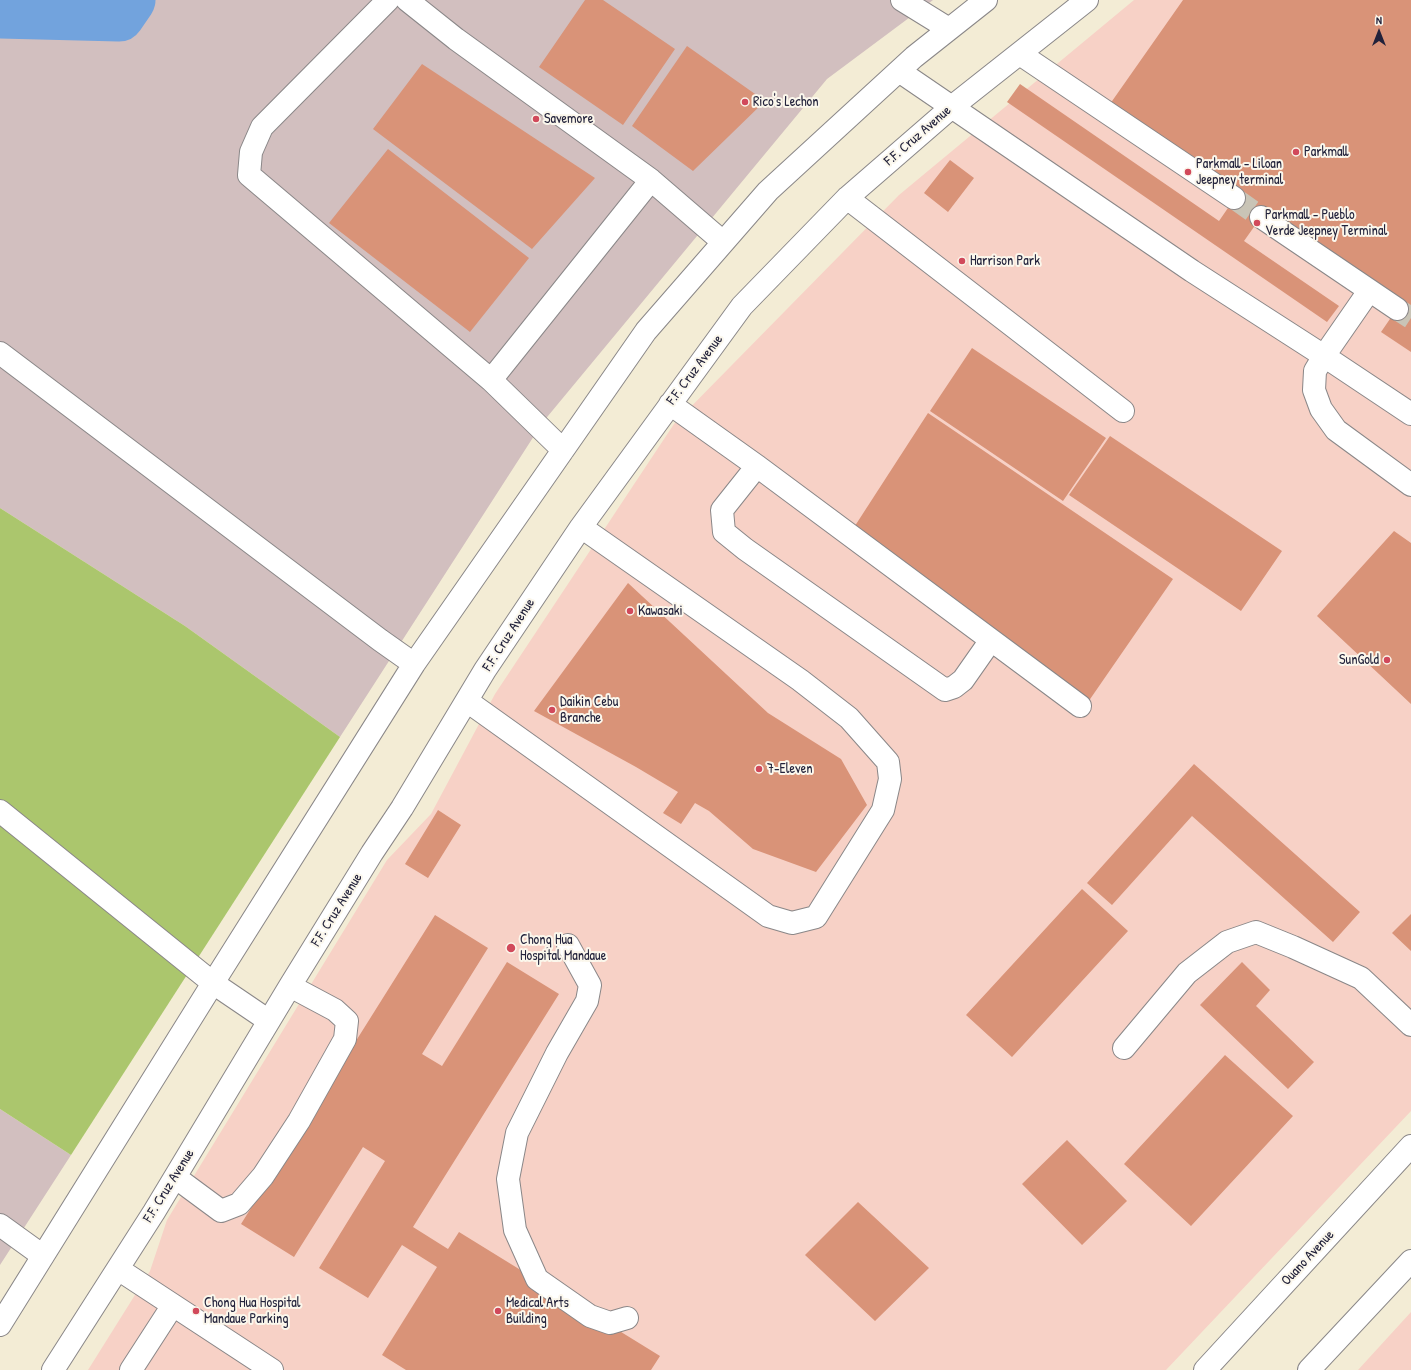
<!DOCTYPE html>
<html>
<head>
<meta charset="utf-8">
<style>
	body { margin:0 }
	#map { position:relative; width:1411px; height:1370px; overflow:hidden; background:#f3ecd5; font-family:"Patrick Hand",sans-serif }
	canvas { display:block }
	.north { position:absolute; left:1359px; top:12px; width:40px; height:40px; -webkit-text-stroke:3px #fbf7ec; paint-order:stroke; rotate:0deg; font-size:11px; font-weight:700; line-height:16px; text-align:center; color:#22223b }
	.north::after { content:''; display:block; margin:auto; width:14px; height:18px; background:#22223b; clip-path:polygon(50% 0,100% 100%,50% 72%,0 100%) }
</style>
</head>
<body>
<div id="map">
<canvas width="1411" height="1370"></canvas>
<div class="north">N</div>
</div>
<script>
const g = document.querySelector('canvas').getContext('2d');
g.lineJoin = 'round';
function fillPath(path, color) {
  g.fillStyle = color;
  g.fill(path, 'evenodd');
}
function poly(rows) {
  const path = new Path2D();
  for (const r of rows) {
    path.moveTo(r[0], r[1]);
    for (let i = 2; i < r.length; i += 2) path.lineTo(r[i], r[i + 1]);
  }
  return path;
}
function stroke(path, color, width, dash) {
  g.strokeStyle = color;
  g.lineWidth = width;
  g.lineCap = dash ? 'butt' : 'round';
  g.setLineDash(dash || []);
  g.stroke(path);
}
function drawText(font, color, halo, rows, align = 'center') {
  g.font = font + ' "Patrick Hand",sans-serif';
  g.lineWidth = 4;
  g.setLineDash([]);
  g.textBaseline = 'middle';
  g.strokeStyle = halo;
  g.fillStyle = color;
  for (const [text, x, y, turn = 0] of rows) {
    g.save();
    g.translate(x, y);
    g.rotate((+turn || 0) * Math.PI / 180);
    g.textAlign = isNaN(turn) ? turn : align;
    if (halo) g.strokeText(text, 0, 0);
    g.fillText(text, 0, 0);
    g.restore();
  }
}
const built = poly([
	[1134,0,1411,0,1411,1111,1166,1370,88,1370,150,1271,167,1220,387,860,431,814,495,694,674,424,899,195],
	[1411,1312,1411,1370,1358,1370]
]);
const industrial = poly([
	[135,0,933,0,827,79,543,422,340,737,185,626,0,508,0,18,119,22],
	[0,1109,71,1155,0,1265]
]);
const green = poly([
	[0,508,185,626,340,737,71,1155,0,1109]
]);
const river = poly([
	[0,13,119,16,130,0]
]);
const building = poly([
	[585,0,603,0,675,49,623,125,539,67],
	[1183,0,1411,0,1411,352,1381,332,1401,303,1266,210,1244,241,1339,306,1327,322,1007,102,1020,84,1219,221,1239,192,1110,104],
	[687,46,765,101,693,171,632,126],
	[422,64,595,178,532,249,373,129],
	[388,149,529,258,470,332,329,223],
	[950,160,974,178,948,212,924,193],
	[972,348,1106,438,1063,501,930,411],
	[928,413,1173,579,1086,705,851,532],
	[1110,436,1282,551,1241,611,1069,495],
	[1394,531,1411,543,1411,704,1317,616],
	[628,583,768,713,841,759,867,805,816,872,753,849,709,811,695,803,681,824,663,813,678,792,636,767,534,711],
	[1194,764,1360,912,1333,942,1192,816,1112,905,1087,883],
	[438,810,461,825,428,878,405,864],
	[1082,889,1128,931,1012,1057,966,1015],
	[1411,914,1411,951,1392,933],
	[435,915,488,948,422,1054,442,1066,507,962,559,994,413,1227,448,1249,459,1232,660,1356,651,1370,406,1370,382,1355,437,1267,402,1245,368,1298,319,1268,385,1161,363,1147,294,1257,241,1224],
	[1242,962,1270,990,1256,1006,1314,1062,1288,1089,1200,1005],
	[1225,1055,1293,1116,1191,1226,1124,1164],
	[1067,1140,1127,1201,1082,1245,1022,1184],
	[858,1202,929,1268,875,1321,805,1255]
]);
const minorTunnel = poly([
	[1234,198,1261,217],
	[1397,309,1411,318]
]);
const minor = poly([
	[388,0,262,127,251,152,249,175,491,380,563,450],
	[407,0,456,39,651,180,723,242],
	[902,0,949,29],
	[1020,54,1234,198],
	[899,71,1192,271,1324,356,1411,414],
	[847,198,1123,411],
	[1261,217,1397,309],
	[1369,291,1324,356,1315,371,1314,390,1321,409,1336,430,1411,485],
	[0,353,380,640,414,664],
	[491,380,651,180],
	[670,404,757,466,1080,706],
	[757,466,722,510,724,532,745,549,945,690,954,687,963,680,991,640],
	[467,701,768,916,792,923,816,917,883,810,890,779,888,762,849,718,800,680,581,527],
	[0,811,213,983,269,1021],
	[568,945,590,985,587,1001,557,1053,517,1133,508,1179,515,1230,537,1279,590,1316,610,1323,627,1318],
	[1124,1048,1187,973,1227,942,1256,932,1293,947,1361,978,1411,1025],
	[175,1177,221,1211,239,1204,263,1176,299,1121,345,1039,347,1021,335,1010,290,986],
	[0,1225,43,1256],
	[118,1269,272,1370],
	[0,1325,213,983,414,664,646,331,768,191,914,57,986,0],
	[53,1370,154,1212,290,986,372,853,402,808,485,670,581,527,742,306,847,198,953,106,1087,0],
	[131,1370,173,1305]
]);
const highway = poly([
	[1205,1370,1411,1146],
	[1309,1370,1411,1261]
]);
const markers = [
	[745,102,4,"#d1495b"],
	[536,119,4,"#d1495b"],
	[1296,152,4,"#d1495b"],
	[1188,172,4,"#d1495b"],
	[1257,223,4,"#d1495b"],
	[962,261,4,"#d1495b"],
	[630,611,4,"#d1495b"],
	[1387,660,4,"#d1495b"],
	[552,710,4,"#d1495b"],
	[759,769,4,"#d1495b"],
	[511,948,5,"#d1495b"],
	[196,1311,4,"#d1495b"],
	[498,1311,4,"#d1495b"]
];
const poiNames = [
	["Rico's Lechon",753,102],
	["Savemore",544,119],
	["Parkmall",1304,152],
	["Parkmall - Liloan",1196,164],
	["Jeepney terminal",1196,180],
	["Parkmall - Pueblo",1265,215],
	["Verde Jeepney Terminal",1265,231],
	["Harrison Park",970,261],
	["Kawasaki",638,611],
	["SunGold",1379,660,"right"],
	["Daikin Cebu",560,702],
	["Branche",560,718],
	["7-Eleven",767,769],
	["Chong Hua",520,940],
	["Hospital Mandaue",520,956],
	["Chong Hua Hospital",204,1303],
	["Mandaue Parking",204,1319],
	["Medical Arts",506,1303],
	["Building",506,1319]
];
const streetNames = [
	["F.F. Cruz Avenue",918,136,-41],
	["F.F. Cruz Avenue",695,370,-53],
	["F.F. Cruz Avenue",509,635,-57],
	["F.F. Cruz Avenue",337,910,-58],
	["F.F. Cruz Avenue",169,1186,-58],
	["Ouano Avenue",1308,1258,-47]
];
fillPath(built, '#f7d1c6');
fillPath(industrial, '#d2bfbf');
fillPath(green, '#abc66d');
stroke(river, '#72a3dd', 51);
fillPath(building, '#d99378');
stroke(minorTunnel, '#c9c4b6', 22, [22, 11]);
stroke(minor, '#8a8788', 24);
stroke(highway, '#8a8788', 24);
stroke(minor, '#fff', 22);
stroke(highway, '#fff', 22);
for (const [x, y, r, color] of markers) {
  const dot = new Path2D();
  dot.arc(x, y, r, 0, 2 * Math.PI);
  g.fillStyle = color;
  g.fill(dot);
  stroke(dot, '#fbf7ec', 1.5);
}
drawText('14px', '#22223b', '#fbf7ec', poiNames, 'left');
drawText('14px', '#22223b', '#fbf7ec', streetNames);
</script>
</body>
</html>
